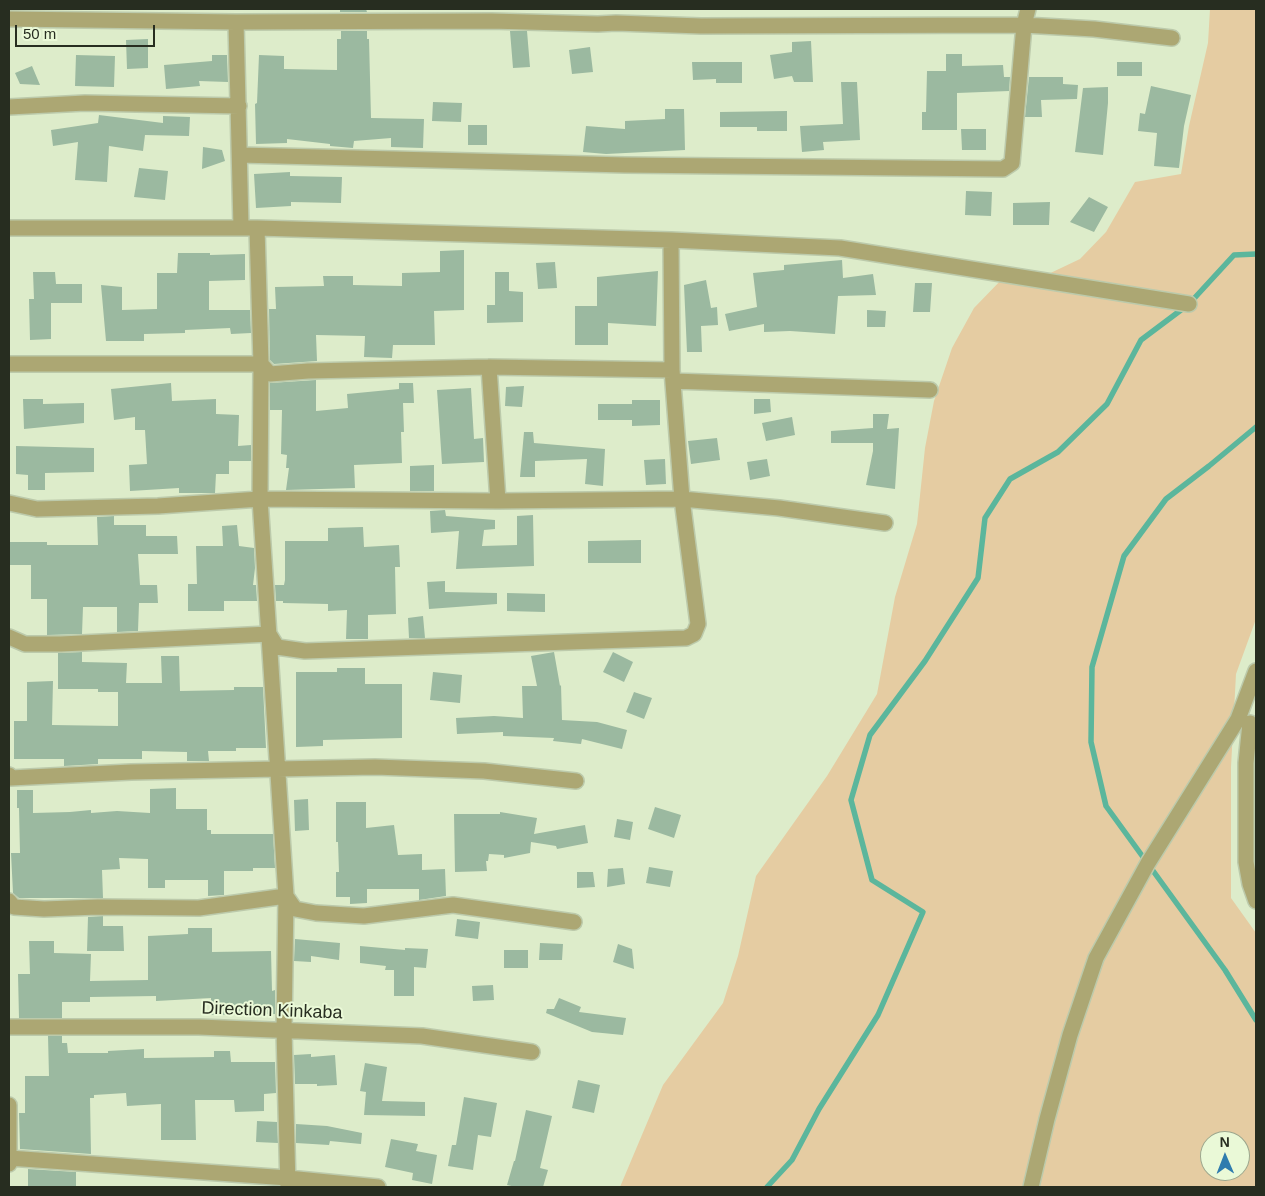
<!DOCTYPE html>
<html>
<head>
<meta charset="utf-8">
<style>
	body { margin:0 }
	#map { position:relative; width:1265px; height:1196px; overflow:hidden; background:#ddecca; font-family:Arial,sans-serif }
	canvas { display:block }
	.frame { position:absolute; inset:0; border:10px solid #272d20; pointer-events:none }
	.north { position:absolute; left:1200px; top:1131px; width:50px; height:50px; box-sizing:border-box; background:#eaf9d7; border:1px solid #9ca78e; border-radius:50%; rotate:359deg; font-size:14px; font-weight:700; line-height:20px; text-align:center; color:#272d20 }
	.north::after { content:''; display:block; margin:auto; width:18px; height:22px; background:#2f7cae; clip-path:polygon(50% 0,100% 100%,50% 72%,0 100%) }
	.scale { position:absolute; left:15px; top:25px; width:140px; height:22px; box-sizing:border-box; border:2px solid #272d20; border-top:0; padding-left:6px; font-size:15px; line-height:18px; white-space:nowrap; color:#272d20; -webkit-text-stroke:4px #eaf9d7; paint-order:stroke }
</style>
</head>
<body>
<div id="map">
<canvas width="1265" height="1196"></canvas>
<div class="frame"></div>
<div class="north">N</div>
<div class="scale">50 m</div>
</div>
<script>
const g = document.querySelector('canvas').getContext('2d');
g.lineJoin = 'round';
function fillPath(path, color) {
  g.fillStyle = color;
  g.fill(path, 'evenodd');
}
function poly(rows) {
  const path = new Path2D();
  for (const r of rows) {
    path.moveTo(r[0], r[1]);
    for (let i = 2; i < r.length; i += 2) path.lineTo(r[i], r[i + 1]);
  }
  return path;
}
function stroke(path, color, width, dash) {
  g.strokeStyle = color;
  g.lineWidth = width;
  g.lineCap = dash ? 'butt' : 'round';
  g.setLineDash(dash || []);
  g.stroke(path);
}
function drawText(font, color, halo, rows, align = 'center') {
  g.font = font + ' Arial,sans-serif';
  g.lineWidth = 4;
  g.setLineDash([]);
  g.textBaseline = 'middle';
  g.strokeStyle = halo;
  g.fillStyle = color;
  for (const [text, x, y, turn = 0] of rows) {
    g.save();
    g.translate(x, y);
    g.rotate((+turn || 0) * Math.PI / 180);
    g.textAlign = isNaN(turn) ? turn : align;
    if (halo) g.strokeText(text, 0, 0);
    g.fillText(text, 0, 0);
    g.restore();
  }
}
const green = poly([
	[1210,9,1256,9,1256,619,1236,674,1231,767,1231,898,1256,933,1256,1187,620,1187,663,1085,723,1003,738,956,756,876,827,776,877,694,895,597,917,524,925,448,934,401,952,348,974,308,1004,277,1040,278,1080,259,1106,232,1135,182,1181,174,1189,126,1208,43],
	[1210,1141,1240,1141,1240,1171,1210,1171]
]);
const stream = poly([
	[1256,427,1209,466,1166,499,1124,556,1092,667,1091,742,1106,806,1225,970,1256,1020],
	[767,1187,792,1160,819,1109,878,1015,923,912,872,880,851,800,870,735,925,661,978,578,985,518,1010,479,1058,452,1107,404,1141,340,1189,304,1234,255,1256,254]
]);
const building = poly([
	[340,9,366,9,367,12,340,12],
	[341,31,367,31,367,39,369,39,371,118,424,119,423,148,391,147,391,138,354,141,353,148,330,146,330,144,287,139,287,143,256,144,255,104,257,103,259,55,284,56,284,69,337,70,337,39,341,39],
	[510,31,527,31,530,67,513,68],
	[148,39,148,68,127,69,126,40],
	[811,41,813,82,794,82,792,76,774,79,770,55,792,52,792,42],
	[590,47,593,72,572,74,569,50],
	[946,54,962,54,962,66,1003,65,1004,77,1010,77,1009,91,957,93,957,130,922,130,922,112,926,112,927,71,946,71],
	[76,55,115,56,114,87,75,86],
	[212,55,227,55,228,82,199,81,200,86,166,89,164,65,212,61],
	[692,62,742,62,742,83,716,83,716,79,693,80],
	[1117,62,1142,62,1142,76,1117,76],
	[32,66,40,85,20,84,15,73],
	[1029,77,1063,77,1063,84,1078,85,1077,99,1041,100,1042,117,1025,117],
	[841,82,857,82,860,140,823,142,824,150,802,152,800,126,843,124],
	[1151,86,1191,95,1184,126,1179,168,1154,166,1157,133,1138,131,1140,113,1145,114],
	[1108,87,1108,103,1103,155,1075,152,1083,88],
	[433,102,462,103,461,122,432,121],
	[665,109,684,109,685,150,606,154,583,152,586,126,625,129,625,121,665,119],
	[787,111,787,131,757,131,757,127,720,127,720,112],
	[99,115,163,123,163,116,190,117,189,136,145,135,143,151,109,146,107,182,75,180,78,142,53,146,51,130,98,123],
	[468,125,487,125,487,145,468,145],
	[961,129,986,129,986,150,962,150],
	[203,147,222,150,225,161,202,169],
	[139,168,168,171,165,200,134,197],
	[290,172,290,176,342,177,341,203,291,202,291,206,256,208,254,174],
	[966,191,992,192,991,216,965,215],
	[1089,197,1108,207,1094,232,1070,222],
	[1050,202,1049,225,1013,225,1013,203],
	[464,250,464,310,434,311,435,345,393,345,392,358,364,357,365,336,316,335,317,361,274,364,270,360,269,309,276,309,275,287,324,286,323,276,353,276,353,285,402,286,402,273,440,272,440,251],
	[178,253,210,253,210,255,245,254,245,280,209,281,209,310,250,310,251,333,231,334,230,328,185,330,185,333,144,334,144,341,106,341,101,285,122,287,122,310,157,309,157,273,177,273],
	[842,260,843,278,873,274,876,295,838,296,835,334,790,331,764,332,764,324,729,331,725,314,757,307,753,273,784,270,784,265],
	[555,262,557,288,538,289,536,263],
	[658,271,656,326,608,323,608,345,575,345,575,306,597,306,597,277],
	[33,272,55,272,56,284,82,284,82,303,51,303,51,339,30,340,29,299,34,299],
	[495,272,509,272,509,291,523,292,523,322,487,323,487,305,495,305],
	[706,280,711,308,717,307,718,325,701,326,702,352,687,352,684,285],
	[915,283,932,283,930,312,913,312],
	[867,310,886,311,885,327,867,327],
	[316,380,316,411,348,408,347,394,399,389,399,383,413,383,414,403,403,403,404,432,401,432,402,463,354,465,355,488,286,490,289,468,286,468,287,455,281,454,282,410,270,410,270,383],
	[171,383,172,401,216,399,216,414,239,415,238,446,251,445,251,461,229,461,229,474,216,474,215,493,179,493,179,488,130,491,129,465,147,464,145,430,135,430,135,417,114,420,111,389],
	[524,386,522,407,505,406,506,387],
	[471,388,474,439,483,438,484,462,442,464,437,390],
	[23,399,43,399,43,404,84,403,84,423,24,429],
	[754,399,770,399,771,412,754,414],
	[632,400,660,400,660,425,632,426,632,420,598,420,598,404,632,404],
	[873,414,889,414,887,429,899,428,895,489,866,485,873,451,873,443,831,443,831,431,873,428],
	[792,417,795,435,766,441,762,423],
	[524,432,533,432,534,443,605,449,603,486,585,484,587,459,535,461,535,477,520,477],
	[717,438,720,460,691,464,688,441],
	[16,446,94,448,94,472,45,473,45,490,28,490,28,475,16,474],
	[665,459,666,484,646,485,644,460],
	[767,459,770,476,750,480,747,462],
	[434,465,434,491,410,491,410,466],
	[445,510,446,516,495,520,495,529,484,530,482,546,517,545,517,516,533,515,534,566,456,569,459,531,431,533,430,511],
	[114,516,114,525,146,525,146,536,177,536,178,554,138,554,140,585,157,585,158,603,139,603,138,631,117,632,117,607,83,607,82,634,47,635,47,599,31,599,31,565,10,565,10,542,47,542,47,545,98,545,97,517],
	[237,525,239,546,254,548,255,568,253,585,256,585,257,601,224,601,224,611,188,611,188,584,197,584,196,546,223,546,222,526],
	[363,527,364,547,399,545,400,567,395,567,396,614,368,615,368,639,346,639,347,610,328,611,328,604,283,603,283,601,276,601,275,585,284,585,285,580,285,541,328,541,328,528],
	[641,540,641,563,588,563,588,541],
	[445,581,445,592,497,593,497,604,429,609,427,582],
	[507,593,545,594,545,612,507,611],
	[423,616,425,638,409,638,408,618],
	[82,652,82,662,127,663,126,683,162,683,161,656,179,656,180,691,234,690,234,687,263,687,266,748,236,748,236,751,208,751,209,761,187,761,187,752,142,751,142,759,98,759,98,764,64,766,64,759,14,759,14,721,27,721,27,682,53,681,52,725,118,726,118,692,98,692,98,689,58,689,58,653],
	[554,652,560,686,561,685,562,720,597,722,627,730,622,749,582,739,581,744,553,741,554,738,503,736,503,732,457,734,456,718,494,716,523,718,522,686,537,686,531,656],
	[613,652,633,662,624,682,603,672],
	[337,668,365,668,365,684,402,684,402,738,323,740,323,746,296,747,296,672,337,672],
	[433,672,462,675,460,703,430,700],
	[634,692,652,698,644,719,626,712],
	[176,788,176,809,207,809,207,830,211,830,211,834,273,834,275,868,253,868,253,871,224,871,224,895,208,896,208,880,165,880,165,888,148,888,148,859,119,858,120,869,102,870,103,898,19,898,13,893,11,853,20,853,19,808,17,808,17,790,33,790,33,813,70,812,91,810,91,813,117,811,150,813,150,789],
	[308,799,309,830,295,831,294,800],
	[336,802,366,802,366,828,394,825,398,855,422,854,422,870,445,869,446,896,419,900,419,889,367,889,367,903,350,904,350,897,336,897,336,872,339,872,338,842,336,842],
	[655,807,681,815,674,838,648,829],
	[500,812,537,818,534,834,585,825,588,843,557,849,556,846,531,842,530,853,504,858,504,855,489,854,488,861,486,861,487,871,455,872,454,814,500,814],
	[617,819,633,822,630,840,614,837],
	[649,867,673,871,670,887,646,883],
	[623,868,625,884,607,887,608,869],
	[577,872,593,872,595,887,577,888],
	[103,916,103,926,123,926,124,951,87,951,88,917],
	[457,919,480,922,478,939,455,936],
	[188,928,212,928,212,952,271,951,272,991,275,990,275,1014,211,1015,211,998,156,1001,156,996,90,997,90,1002,62,1002,62,1018,19,1018,18,974,30,974,29,941,54,941,54,953,91,954,90,981,148,980,148,936,188,934],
	[295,939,340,943,339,960,311,956,311,962,294,961],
	[540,943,563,944,562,960,539,960],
	[618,944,632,949,634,969,613,962],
	[360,946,405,950,405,948,428,949,426,968,414,967,414,996,394,996,394,970,385,970,386,966,360,963],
	[504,950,528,950,528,968,504,968],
	[493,985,494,1000,473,1001,472,986],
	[559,998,581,1007,579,1012,626,1018,623,1035,592,1032,546,1013,547,1009,554,1009],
	[48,1036,62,1036,62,1043,67,1043,68,1053,108,1053,108,1051,144,1049,144,1058,214,1057,214,1051,230,1051,231,1062,275,1062,276,1093,264,1094,264,1111,235,1112,234,1100,195,1100,196,1140,161,1140,161,1104,127,1106,126,1093,94,1095,94,1098,90,1098,91,1154,20,1149,19,1113,25,1113,25,1076,49,1076],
	[311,1054,311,1057,335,1055,337,1085,317,1086,317,1084,295,1084,294,1055],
	[365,1063,387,1067,382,1101,425,1102,425,1116,364,1115,366,1092,360,1091],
	[578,1080,600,1085,594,1113,572,1108],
	[464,1097,497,1103,491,1137,478,1135,473,1170,448,1166,452,1145,456,1145],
	[526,1110,552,1116,540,1168,548,1170,543,1187,516,1187,507,1185,514,1161,515,1161],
	[257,1121,277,1122,278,1143,256,1142],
	[296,1124,327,1126,362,1133,361,1144,330,1141,329,1145,296,1143],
	[391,1139,418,1144,416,1151,437,1155,432,1184,412,1180,413,1173,385,1167],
	[28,1169,76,1172,76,1187,28,1187]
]);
const minor = poly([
	[9,19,236,22,491,21,598,24,616,23,701,26,1024,25,1094,29,1172,38],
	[236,22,241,227],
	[9,107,85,103,239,106],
	[240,155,625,165,1003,169,1012,163,1024,25,1028,9],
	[9,228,257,228,671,240,840,248,1189,304],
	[257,228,261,364,260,499,286,896,284,1030,288,1187],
	[9,364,261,364,270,374,308,371,489,367,672,370],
	[489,367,498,501],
	[673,381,930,390],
	[9,503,37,509,158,506,260,499,498,501,682,499,672,370,671,240],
	[9,637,25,644,61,644,269,634,277,647,305,651,686,638,694,634,698,624,682,499,779,508,885,523],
	[1250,723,1246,763,1246,862,1250,884,1256,901],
	[9,775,11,778,30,777,131,772,375,767,484,771,576,781],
	[9,901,14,907,44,909,98,907,199,908,286,896,295,909,316,913,364,916,453,905,574,922],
	[9,1027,199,1027,422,1036,532,1052],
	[9,1105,9,1164],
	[9,1158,288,1178,378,1187],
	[1031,1187,1047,1119,1070,1035,1096,958,1148,863,1238,719,1256,671]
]);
const streetNames = [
	["Direction Kinkaba",272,1011,2]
];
fillPath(green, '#e5cca2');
stroke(stream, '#5bb69c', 5.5);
fillPath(building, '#9bb9a0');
stroke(minor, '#bccaab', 18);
stroke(minor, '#aca773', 15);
drawText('18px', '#272d20', '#eaf9d7', streetNames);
</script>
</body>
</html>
